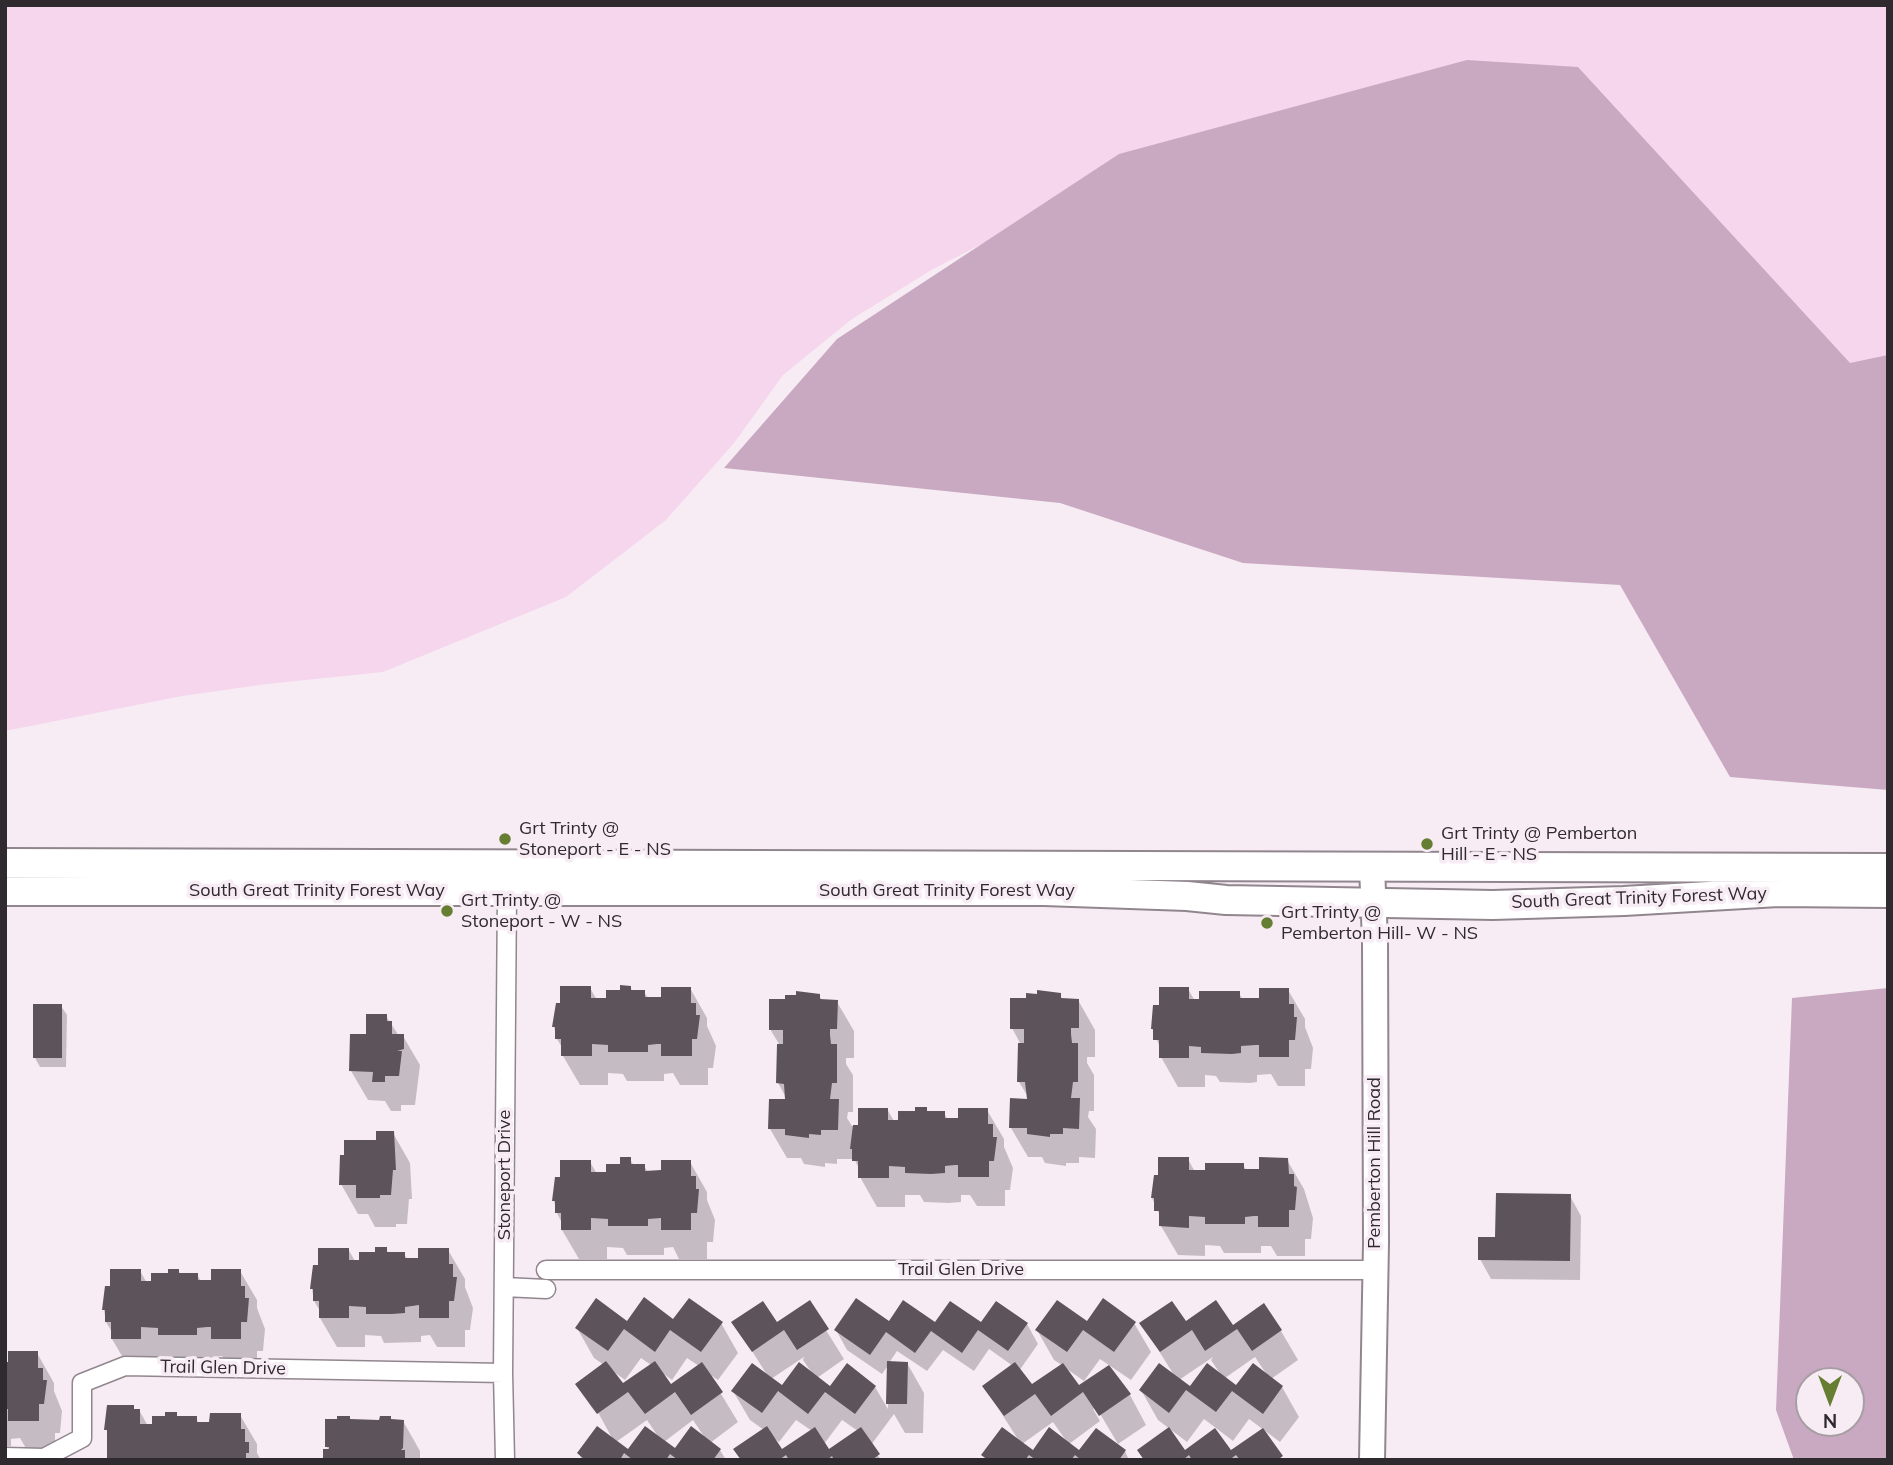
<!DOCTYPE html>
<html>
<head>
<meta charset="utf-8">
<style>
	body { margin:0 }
	#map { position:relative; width:1893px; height:1465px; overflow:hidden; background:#f7ecf4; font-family:Mulish,sans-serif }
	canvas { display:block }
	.frame { position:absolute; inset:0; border:7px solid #2e2a2d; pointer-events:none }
	.north { position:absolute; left:1795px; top:1367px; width:70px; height:70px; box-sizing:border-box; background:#f7ecf4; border:2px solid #a79ea4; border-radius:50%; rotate:180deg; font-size:19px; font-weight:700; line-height:28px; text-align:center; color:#2e2a2d }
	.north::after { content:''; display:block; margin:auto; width:24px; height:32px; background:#657e31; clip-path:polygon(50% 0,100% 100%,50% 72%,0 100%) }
</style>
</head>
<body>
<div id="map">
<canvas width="1893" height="1465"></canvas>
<div class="frame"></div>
<div class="north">N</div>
</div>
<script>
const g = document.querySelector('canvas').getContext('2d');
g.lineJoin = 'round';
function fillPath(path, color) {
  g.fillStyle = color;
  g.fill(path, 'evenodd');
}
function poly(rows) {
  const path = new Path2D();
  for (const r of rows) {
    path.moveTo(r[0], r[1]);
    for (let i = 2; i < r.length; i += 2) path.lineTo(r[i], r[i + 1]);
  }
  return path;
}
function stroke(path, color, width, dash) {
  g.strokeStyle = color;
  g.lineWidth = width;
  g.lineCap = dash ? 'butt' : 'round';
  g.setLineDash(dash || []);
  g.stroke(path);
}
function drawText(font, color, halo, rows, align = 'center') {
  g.font = font + ' Mulish,sans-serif';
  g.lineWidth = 7;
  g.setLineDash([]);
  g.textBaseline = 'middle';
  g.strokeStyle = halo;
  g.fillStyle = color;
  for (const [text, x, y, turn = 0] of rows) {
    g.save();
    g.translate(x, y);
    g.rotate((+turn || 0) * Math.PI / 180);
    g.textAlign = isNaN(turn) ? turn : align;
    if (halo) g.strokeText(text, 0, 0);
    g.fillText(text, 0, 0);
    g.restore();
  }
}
const green = poly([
	[5,5,1888,5,1888,384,1146,160,933,269,852,319,783,375,734,443,666,520,566,597,383,672,267,684,182,696,5,731]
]);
const forest = poly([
	[1467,60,1578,67,1850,363,1888,355,1888,790,1730,777,1620,585,1243,563,1060,503,724,468,837,339,1119,154],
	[1888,988,1888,1460,1794,1460,1776,1410,1792,998],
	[1809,1381,1851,1381,1851,1423,1809,1423]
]);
const shadow = poly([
	[630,987,633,992,644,992,648,998,663,998,690,988,707,1018,707,1026,716,1046,713,1068,708,1068,708,1085,680,1085,673,1073,664,1074,664,1081,627,1081,623,1074,608,1073,608,1085,580,1085,563,1056,563,1049,557,1039,554,1027,590,988,597,1000,607,1000],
	[1188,989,1195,1001,1239,993,1243,1000,1261,1000,1288,990,1305,1019,1305,1027,1313,1048,1311,1069,1305,1069,1305,1086,1278,1086,1271,1074,1257,1075,1257,1082,1250,1083,1220,1082,1216,1076,1205,1075,1205,1087,1178,1087,1161,1057,1161,1050,1152,1028,1160,1007],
	[1060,995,1063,1000,1078,1000,1095,1030,1095,1057,1087,1057,1087,1063,1094,1075,1094,1111,1089,1111,1088,1117,1096,1129,1095,1158,1079,1157,1079,1163,1066,1163,1066,1166,1045,1163,1042,1157,1028,1157,1011,1128,1030,1100,1019,1082,1020,1043,1012,1028],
	[819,996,823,1001,837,1002,854,1031,854,1058,846,1058,846,1064,853,1075,853,1112,848,1112,847,1118,852,1126,859,1126,887,1109,894,1121,926,1109,929,1113,944,1113,948,1120,960,1120,987,1110,1004,1139,1004,1147,1013,1168,1010,1190,1005,1190,1005,1206,977,1206,970,1195,961,1195,961,1202,949,1203,924,1202,920,1195,905,1195,905,1207,877,1207,860,1177,860,1170,854,1159,837,1159,837,1164,825,1163,825,1167,804,1164,801,1158,787,1158,770,1129,788,1101,778,1083,779,1044,770,1029],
	[61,1006,67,1015,66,1067,40,1067,35,1058],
	[386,1016,399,1036,403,1036,420,1065,415,1105,401,1105,401,1111,391,1111,385,1101,368,1100,351,1071,367,1036],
	[393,1133,410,1163,412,1199,409,1199,407,1224,396,1224,396,1227,375,1227,368,1214,358,1214,341,1184,378,1142],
	[630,1159,634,1166,644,1166,648,1172,662,1172,690,1162,707,1192,707,1200,715,1220,713,1242,707,1242,707,1259,679,1259,673,1247,664,1248,664,1255,627,1255,623,1248,607,1247,607,1259,579,1259,562,1230,562,1223,557,1213,554,1201,590,1162,597,1174,608,1174],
	[1188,1159,1195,1172,1243,1165,1247,1171,1261,1171,1287,1160,1304,1189,1313,1218,1311,1239,1305,1239,1305,1256,1277,1256,1271,1246,1261,1246,1261,1253,1224,1253,1220,1246,1205,1245,1205,1256,1178,1255,1161,1226,1161,1218,1152,1198],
	[1570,1196,1581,1216,1580,1280,1491,1279,1480,1259,1497,1239],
	[348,1249,355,1261,361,1261,386,1249,389,1254,404,1254,408,1260,420,1260,448,1250,465,1279,465,1287,473,1308,470,1330,465,1330,465,1347,437,1347,430,1335,421,1336,421,1342,384,1343,381,1336,365,1335,365,1347,337,1347,320,1318,320,1311,314,1301,312,1289,320,1267],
	[178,1270,181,1275,197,1275,201,1281,212,1281,240,1271,257,1300,257,1308,265,1329,263,1351,257,1351,257,1368,229,1368,222,1356,213,1357,213,1364,177,1364,173,1357,157,1356,157,1368,129,1368,112,1339,112,1332,106,1322,104,1310,140,1271,147,1283],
	[809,1303,844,1359,817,1378,831,1388,875,1387,888,1409,889,1364,882,1374,847,1350,836,1330,889,1323,1027,1324,1038,1344,1019,1371,1032,1387,1062,1365,1054,1360,1037,1330,1087,1323,1134,1323,1151,1352,1131,1380,1100,1359,1084,1381,1064,1367,1079,1388,1109,1367,1130,1395,1146,1425,1118,1444,1096,1407,1093,1409,1100,1421,1069,1444,1080,1452,1125,1451,1129,1460,986,1460,984,1455,1019,1441,984,1386,1013,1366,989,1349,974,1371,943,1350,927,1371,897,1351,889,1363,907,1363,924,1393,923,1433,905,1433,894,1414,871,1445,881,1460,742,1460,764,1430,750,1420,733,1391,767,1375,734,1322,776,1325],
	[804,1357,803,1360,812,1373,782,1388,771,1379],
	[796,1420,812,1431,782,1451,773,1437,779,1442],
	[842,1420,858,1431,828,1451,824,1444],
	[1053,1422,1067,1442,1033,1452,1022,1444],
	[673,1322,721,1323,738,1353,718,1380,709,1374,738,1422,710,1443,720,1450,726,1460,582,1460,579,1453,612,1438,594,1405,591,1407,596,1415,578,1384,604,1365,594,1358,577,1328,627,1323],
	[641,1358,651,1365,620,1386,614,1372,625,1380],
	[687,1358,699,1366,670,1387,661,1372,672,1380],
	[647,1420,659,1438,628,1451,616,1442],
	[693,1420,705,1438,675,1450,664,1442],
	[1142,1324,1185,1324,1281,1331,1298,1360,1271,1379,1282,1387,1299,1417,1280,1442,1249,1419,1233,1441,1204,1419,1187,1442,1158,1420,1141,1390,1174,1375],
	[1213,1357,1211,1360,1221,1375,1190,1388,1179,1380],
	[1255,1357,1267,1375,1237,1387,1225,1378],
	[37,1353,54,1383,54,1391,62,1411,60,1433,55,1433,55,1450,27,1450,20,1438,11,1439,11,1446,5,1446,5,1363],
	[133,1407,135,1410,139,1410,148,1426,176,1414,178,1418,196,1418,199,1424,240,1415,257,1444,257,1453,261,1460,109,1460,109,1434,106,1429],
	[351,1421,403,1421,420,1451,420,1460,325,1460,329,1451,327,1447],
	[1262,1430,1283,1460,1144,1460,1185,1452,1231,1453]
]);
const building = poly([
	[620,985,631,986,631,990,645,990,645,997,661,997,661,987,691,987,691,1003,696,1003,696,1015,700,1015,697,1039,692,1039,692,1056,661,1056,661,1044,657,1044,648,1045,648,1052,608,1052,608,1045,592,1044,592,1056,561,1056,561,1039,555,1039,555,1027,552,1027,556,1003,560,1003,560,986,591,986,591,998,606,998,606,990,620,990],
	[1159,987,1189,987,1189,999,1199,999,1199,991,1240,991,1240,998,1259,998,1259,988,1289,988,1289,1004,1294,1004,1294,1017,1297,1017,1295,1040,1289,1040,1289,1057,1259,1057,1259,1045,1256,1045,1241,1046,1241,1053,1232,1054,1201,1053,1201,1047,1189,1046,1189,1058,1159,1058,1159,1040,1153,1040,1153,1029,1151,1029,1153,1005,1159,1005],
	[1037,990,1061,993,1061,998,1079,999,1079,1028,1071,1028,1071,1034,1072,1043,1078,1043,1078,1082,1073,1082,1071,1098,1080,1098,1079,1129,1063,1128,1063,1134,1050,1134,1050,1137,1027,1134,1027,1128,1009,1128,1010,1098,1027,1099,1025,1082,1017,1082,1018,1043,1024,1043,1024,1029,1010,1029,1010,998,1026,998,1026,993,1037,994],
	[796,991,820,994,820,999,838,1000,837,1029,830,1029,830,1035,831,1044,837,1044,837,1083,832,1083,830,1099,839,1099,838,1130,821,1130,821,1135,809,1134,809,1138,785,1135,785,1129,768,1129,769,1099,785,1099,784,1084,776,1083,777,1044,783,1044,783,1030,769,1030,769,999,785,999,785,995,796,995],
	[33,1004,62,1004,62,1058,33,1058],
	[366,1014,387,1014,387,1021,392,1021,392,1034,404,1034,404,1049,397,1051,402,1051,399,1076,385,1076,385,1082,372,1082,373,1072,349,1071,350,1034,366,1034],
	[915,1107,927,1107,927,1111,945,1111,945,1118,958,1118,958,1108,988,1108,988,1124,993,1124,993,1137,997,1137,994,1161,989,1161,989,1177,958,1177,958,1165,955,1165,945,1166,945,1173,931,1174,905,1173,905,1167,889,1166,889,1178,858,1178,858,1161,852,1161,852,1149,850,1149,853,1125,858,1125,858,1108,888,1108,888,1120,898,1120,898,1111,915,1111],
	[376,1131,394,1131,396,1170,393,1170,391,1195,380,1195,380,1198,356,1198,356,1185,339,1185,340,1155,344,1155,344,1140,376,1140],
	[620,1157,631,1157,631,1164,645,1164,645,1171,661,1170,661,1160,691,1160,691,1176,696,1176,696,1189,699,1189,697,1213,691,1213,691,1230,661,1230,661,1218,648,1219,648,1226,608,1226,608,1219,591,1218,591,1230,561,1230,561,1213,555,1213,555,1201,552,1201,555,1177,560,1177,560,1160,591,1160,591,1172,606,1172,606,1164,620,1164],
	[1158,1157,1189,1157,1189,1170,1205,1170,1205,1163,1244,1163,1244,1169,1259,1169,1259,1157,1288,1158,1289,1174,1294,1174,1294,1186,1297,1187,1295,1210,1289,1210,1289,1227,1258,1227,1258,1216,1254,1216,1245,1217,1245,1224,1205,1224,1205,1217,1189,1216,1189,1228,1159,1226,1159,1211,1154,1211,1154,1198,1151,1198,1154,1175,1158,1175],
	[1496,1193,1571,1194,1570,1261,1478,1260,1478,1237,1495,1237],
	[375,1247,387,1247,387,1252,405,1252,405,1258,418,1258,418,1248,449,1248,449,1264,453,1264,453,1277,457,1277,454,1301,449,1301,449,1318,419,1318,419,1305,405,1307,405,1313,392,1314,366,1314,366,1307,349,1306,349,1318,319,1318,319,1301,313,1301,313,1289,310,1289,313,1265,318,1265,318,1248,349,1248,349,1260,359,1260,359,1252,375,1252],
	[110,1269,141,1269,141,1281,151,1281,151,1273,168,1273,168,1269,179,1269,179,1273,198,1273,198,1280,211,1280,211,1269,241,1269,241,1286,245,1286,245,1298,249,1298,247,1322,241,1322,241,1339,211,1339,211,1327,207,1327,197,1328,197,1335,158,1335,158,1328,141,1327,141,1339,111,1339,111,1322,105,1322,105,1310,102,1310,105,1286,110,1286],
	[644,1297,673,1319,689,1298,723,1322,701,1352,670,1330,655,1352,624,1329,608,1351,575,1328,596,1298,627,1321],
	[856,1298,889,1321,903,1300,935,1322,950,1301,981,1322,996,1301,1028,1323,1008,1351,978,1330,962,1353,931,1331,915,1353,886,1332,870,1355,834,1330],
	[1103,1298,1136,1322,1114,1352,1083,1330,1067,1352,1035,1330,1057,1300,1087,1321],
	[810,1300,829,1329,797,1350,784,1330,752,1352,731,1322,763,1301,777,1322],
	[1216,1300,1233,1325,1264,1303,1282,1330,1252,1351,1237,1329,1205,1351,1192,1330,1160,1352,1139,1323,1172,1301,1186,1321],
	[8,1351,38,1351,38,1368,43,1368,43,1380,47,1380,44,1404,39,1404,39,1421,8,1421,8,1409,5,1409,5,1362,8,1362],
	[606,1361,623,1383,655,1361,671,1384,702,1362,723,1392,691,1415,675,1392,645,1414,628,1392,597,1414,575,1384],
	[887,1361,908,1362,907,1404,886,1404],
	[799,1362,830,1386,847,1363,876,1386,855,1414,825,1392,808,1414,778,1391,762,1413,731,1391,752,1363,782,1385],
	[1015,1362,1032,1384,1063,1363,1079,1385,1109,1365,1131,1394,1099,1416,1083,1392,1051,1416,1035,1394,1004,1416,982,1386],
	[1159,1363,1190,1386,1207,1363,1236,1385,1253,1363,1283,1386,1263,1414,1232,1391,1216,1412,1186,1390,1169,1413,1139,1390],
	[107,1405,134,1405,134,1409,140,1409,140,1424,152,1424,152,1416,165,1416,165,1412,177,1412,177,1416,197,1416,197,1422,209,1422,210,1413,241,1413,241,1429,245,1429,245,1442,249,1442,249,1453,246,1453,246,1460,107,1460,107,1430,104,1430],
	[337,1416,350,1416,350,1419,379,1420,380,1416,391,1416,391,1419,404,1420,403,1448,401,1450,405,1450,405,1459,323,1460,323,1449,329,1449,329,1447,325,1447,325,1419,337,1419],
	[597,1426,628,1449,645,1426,675,1448,691,1426,721,1449,713,1460,678,1460,670,1454,666,1460,633,1460,624,1453,620,1460,585,1460,577,1453],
	[767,1426,782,1449,815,1427,829,1449,861,1427,880,1454,872,1460,834,1460,832,1456,827,1460,789,1460,786,1455,779,1460,741,1460,733,1449],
	[1002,1427,1033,1450,1049,1427,1079,1450,1096,1428,1126,1450,1119,1460,1081,1460,1075,1455,1071,1460,1036,1460,1029,1455,1025,1460,988,1460,981,1455],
	[1169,1427,1185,1450,1215,1428,1231,1450,1263,1428,1283,1456,1277,1460,1240,1460,1236,1455,1229,1460,1192,1460,1189,1455,1183,1460,1144,1460,1137,1450]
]);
const street = poly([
	[546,1270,1375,1270],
	[504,1287,546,1289],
	[5,1457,44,1458,82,1438,82,1383,125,1366,503,1373],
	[505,1460,503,1373,507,891]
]);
const secondary = poly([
	[1372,1460,1376,1243,1375,941,1372,867]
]);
const primary = poly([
	[5,863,1888,868],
	[5,891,1044,891,1187,896,1226,900,1493,905,1624,901,1778,892,1888,893]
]);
const markers = [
	[505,839,7,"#657e31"],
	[1427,844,7,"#657e31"],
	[447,911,7,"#657e31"],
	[1267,923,7,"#657e31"]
];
const poiNames = [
	["Grt Trinty @",519,829],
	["Stoneport - E - NS",519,850],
	["Grt Trinty @ Pemberton",1441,834],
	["Hill - E - NS",1441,855],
	["Grt Trinty @",461,901],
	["Stoneport - W - NS",461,922],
	["Grt Trinty @",1281,913],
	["Pemberton Hill- W - NS",1281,934]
];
const streetNames = [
	["South Great Trinity Forest Way",317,891],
	["South Great Trinity Forest Way",947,891],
	["South Great Trinity Forest Way",1639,898,-2],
	["Pemberton Hill Road",1375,1163,-90],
	["Stoneport Drive",505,1175,-90],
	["Trail Glen Drive",961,1270],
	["Trail Glen Drive",223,1368,1]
];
fillPath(green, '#f5d6ed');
fillPath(forest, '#c9a9c1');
fillPath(shadow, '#0003');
fillPath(building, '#5d535b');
stroke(street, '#91868e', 21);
stroke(secondary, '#91868e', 28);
stroke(primary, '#91868e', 32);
stroke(street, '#fff', 18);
stroke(secondary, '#fff', 24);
stroke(primary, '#fff', 28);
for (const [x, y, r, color] of markers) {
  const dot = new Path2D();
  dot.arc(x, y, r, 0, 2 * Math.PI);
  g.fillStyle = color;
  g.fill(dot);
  stroke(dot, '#f7ecf4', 2.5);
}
drawText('18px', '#2e2a2d', '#f7ecf4', poiNames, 'left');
drawText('18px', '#2e2a2d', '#f7ecf4', streetNames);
</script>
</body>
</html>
